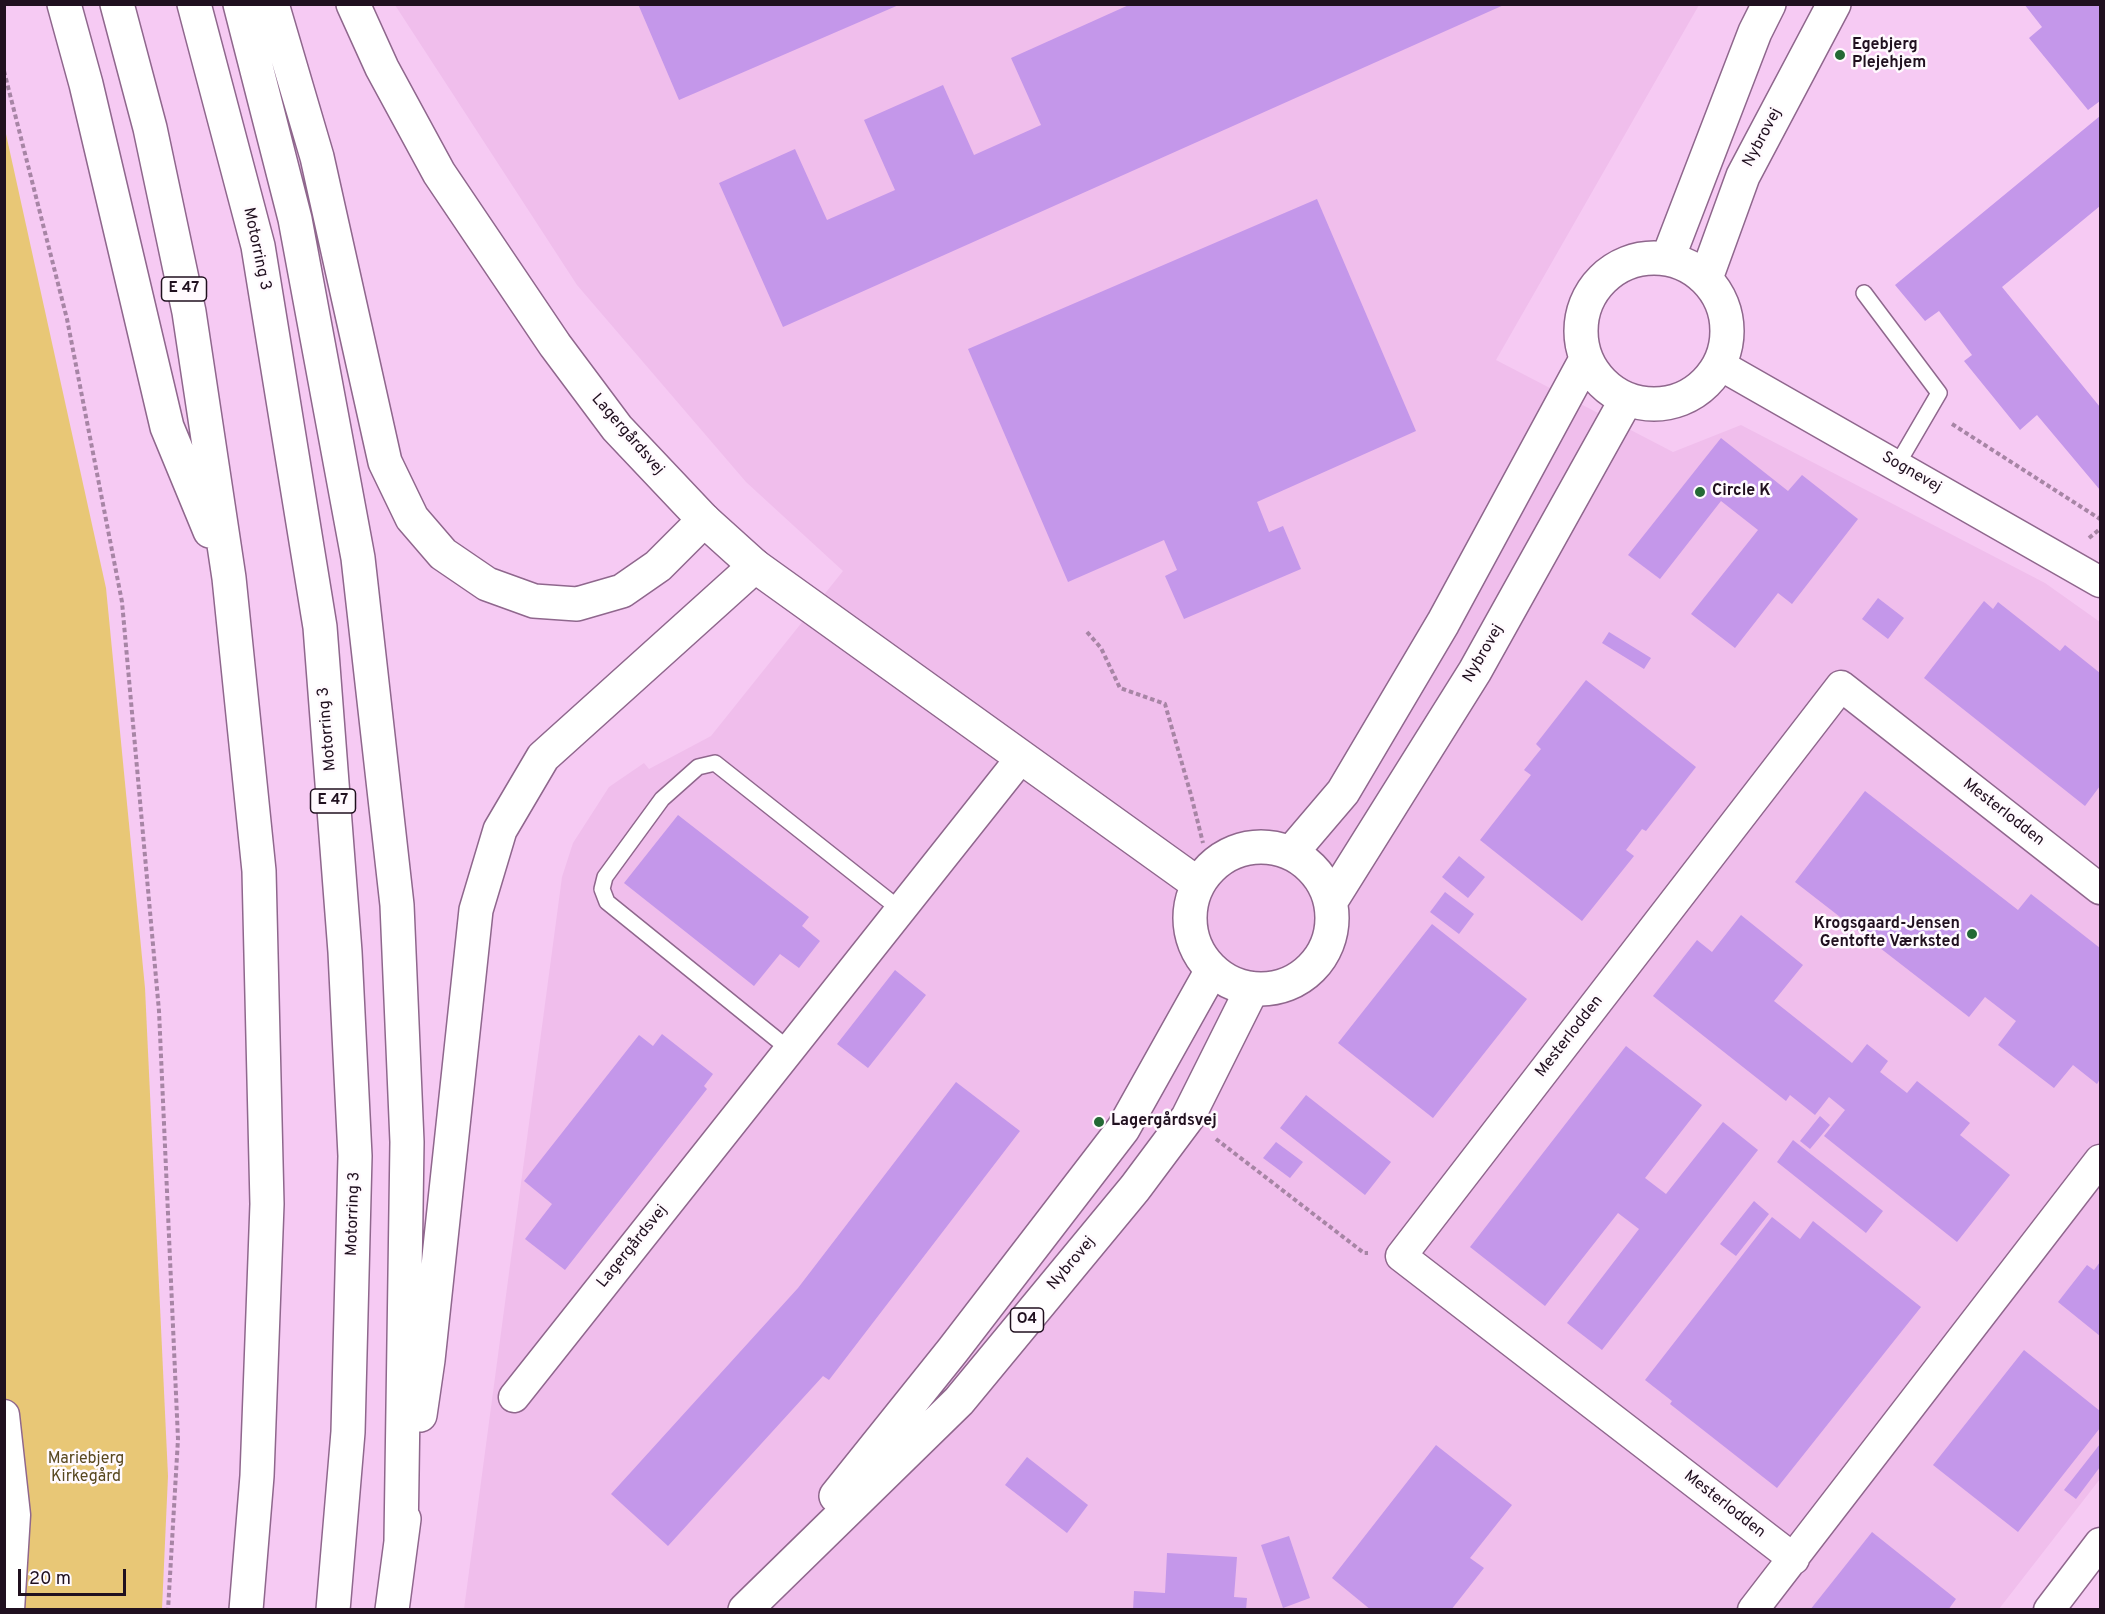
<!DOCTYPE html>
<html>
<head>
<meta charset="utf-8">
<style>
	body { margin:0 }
	#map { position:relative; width:2105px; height:1614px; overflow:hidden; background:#f6caf3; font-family:Overpass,sans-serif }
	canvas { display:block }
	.frame { position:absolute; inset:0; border:6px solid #20101f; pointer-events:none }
	.scale { position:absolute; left:18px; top:1569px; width:108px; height:27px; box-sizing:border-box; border:3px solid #20101f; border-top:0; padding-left:8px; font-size:18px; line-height:21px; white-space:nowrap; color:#20101f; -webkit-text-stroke:4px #fffafe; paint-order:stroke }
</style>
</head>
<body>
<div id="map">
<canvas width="2105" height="1614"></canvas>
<div class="frame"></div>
<div class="scale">20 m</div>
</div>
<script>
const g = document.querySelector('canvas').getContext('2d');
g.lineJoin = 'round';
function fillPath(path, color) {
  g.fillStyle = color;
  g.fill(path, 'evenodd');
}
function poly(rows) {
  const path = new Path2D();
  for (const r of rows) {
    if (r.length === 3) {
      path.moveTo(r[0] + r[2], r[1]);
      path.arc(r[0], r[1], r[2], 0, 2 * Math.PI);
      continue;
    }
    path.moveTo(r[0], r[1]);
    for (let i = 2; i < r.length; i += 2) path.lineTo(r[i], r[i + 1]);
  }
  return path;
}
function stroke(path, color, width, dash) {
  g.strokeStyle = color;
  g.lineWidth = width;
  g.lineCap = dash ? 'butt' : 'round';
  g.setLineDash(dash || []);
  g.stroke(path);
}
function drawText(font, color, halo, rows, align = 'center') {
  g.font = font + ' Overpass,sans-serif';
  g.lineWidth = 5;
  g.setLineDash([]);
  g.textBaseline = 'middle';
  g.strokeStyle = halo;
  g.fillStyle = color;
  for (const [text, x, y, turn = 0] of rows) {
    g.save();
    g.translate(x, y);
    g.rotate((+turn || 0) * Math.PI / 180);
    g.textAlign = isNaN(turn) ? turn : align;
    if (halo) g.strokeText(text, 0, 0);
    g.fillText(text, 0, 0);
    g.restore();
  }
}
const built = poly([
	[395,5,1699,5,1496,360,1673,452,1741,425,2045,583,2100,622,2100,1479,1999,1609,464,1609,562,877,573,843,609,787,644,763,649,769,711,736,843,571,746,482,577,285]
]);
const green = poly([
	[4,125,106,588,145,988,168,1476,162,1609,5,1609]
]);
const building = poly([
	[638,4,901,4,679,100],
	[1131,4,1506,4,783,327,719,183,795,149,827,220,895,190,864,120,943,85,974,155,1041,125,1011,58],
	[2024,4,2100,4,2100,101,2088,110,2029,38,2042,27],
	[2100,116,2100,206,2002,287,2100,407,2100,490,2037,415,2020,430,1964,361,1972,355,1939,311,1925,321,1895,285],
	[1317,199,1416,431,1257,502,1269,532,1283,526,1301,569,1184,619,1165,576,1177,570,1164,540,1068,582,968,349],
	[1721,438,1788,491,1802,475,1858,519,1792,604,1778,593,1735,648,1691,614,1758,530,1721,501,1660,579,1628,555],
	[1878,598,1904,618,1888,639,1862,619],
	[1984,601,1993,609,1998,602,2060,651,2065,645,2100,673,2100,786,2085,806,1924,678],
	[1609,632,1651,658,1644,669,1602,643],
	[1586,680,1696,767,1646,831,1642,829,1626,850,1634,856,1582,921,1480,840,1531,775,1524,770,1541,749,1536,744],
	[1865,791,2018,910,2031,894,2100,948,2100,1079,2097,1084,2073,1065,2054,1088,1998,1045,2016,1021,1985,997,1969,1017,1795,882],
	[678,815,809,917,802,926,820,941,799,968,780,954,754,986,624,883],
	[1459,856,1485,877,1468,898,1442,877],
	[1445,892,1474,914,1459,934,1430,912],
	[1741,915,1803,965,1774,1001,1852,1063,1867,1044,1888,1061,1880,1072,1907,1093,1917,1081,1970,1123,1960,1135,2010,1175,1957,1242,1824,1136,1845,1110,1829,1097,1815,1115,1790,1095,1786,1101,1653,996,1697,940,1712,952],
	[1432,924,1527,999,1433,1118,1338,1043],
	[895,970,926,995,868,1068,837,1044],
	[662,1034,713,1074,704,1086,707,1089,565,1270,525,1239,552,1204,524,1181,639,1035,653,1046],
	[1626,1046,1702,1105,1645,1178,1666,1194,1723,1122,1758,1150,1602,1350,1567,1323,1639,1229,1618,1213,1545,1306,1470,1247],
	[956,1082,1020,1131,829,1380,823,1376,668,1546,611,1494,798,1288],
	[1306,1095,1391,1162,1365,1195,1280,1128],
	[1820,1116,1830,1125,1810,1149,1800,1141],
	[1793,1140,1883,1211,1866,1233,1777,1162],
	[1276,1142,1303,1162,1290,1178,1263,1158],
	[1754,1201,1769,1214,1736,1256,1720,1244],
	[1772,1217,1800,1239,1813,1221,1921,1307,1777,1488,1670,1404,1672,1401,1645,1380],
	[2100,1262,2100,1336,2058,1302,2087,1265,2094,1270],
	[2024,1350,2100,1411,2100,1428,2018,1532,1933,1465],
	[2100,1444,2100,1467,2076,1499,2064,1490],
	[1436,1445,1512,1505,1470,1558,1484,1568,1451,1610,1371,1610,1332,1578],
	[1027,1457,1088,1505,1067,1533,1005,1485],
	[1872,1532,1956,1599,1948,1610,1810,1610],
	[1289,1536,1310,1598,1283,1608,1261,1545],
	[1167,1553,1237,1557,1234,1597,1247,1598,1246,1610,1133,1610,1134,1591,1165,1593]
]);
const path = poly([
	[4,71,67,319,122,602,159,1011,178,1439,168,1610],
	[1952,424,2100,519],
	[2089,538,2100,529],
	[1087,632,1101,648,1120,688,1165,704,1191,795,1203,843],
	[1216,1139,1364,1253,1368,1253]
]);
const lane = poly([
	[1864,293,1939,393,1897,465],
	[790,1050,607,902,602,889,605,877,662,799,698,767,715,763,902,911]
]);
const street = poly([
	[1720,365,2100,582],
	[514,1397,1021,758],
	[4,1415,15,1515,9,1610],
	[1794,1559,1401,1256,1841,686,2100,889],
	[1753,1610,2100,1160],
	[2049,1610,2100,1543]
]);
const secondary = poly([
	[353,4,382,68,439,173,555,345,617,428,704,520,755,566,1198,884],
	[1654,331,73],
	[1668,258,1755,32,1769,4],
	[1706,278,1743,176,1834,4],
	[1261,918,71],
	[1291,853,1343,792,1443,623,1586,359],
	[1331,901,1475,671,1626,400]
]);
const primary = poly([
	[836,1496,953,1350,1123,1129,1212,970],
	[745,1610,959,1401,1135,1188,1188,1117,1252,989]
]);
const highway = poly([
	[64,4,86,84,167,427,210,531],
	[117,4,150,128,189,312,229,578,259,871,267,1204,257,1476,246,1610],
	[194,4,258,246,320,627,345,952,355,1156,348,1432,333,1610],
	[240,4,295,219,358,558,397,905,407,1142,401,1540],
	[272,4,317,157,385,462,412,518,443,554,487,584,534,601,577,604,622,591,658,566,704,520],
	[420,1415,428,1360,476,910,500,830,543,757,755,566],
	[392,1610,404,1519]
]);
const markers = [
	[1840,55,6,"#246935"],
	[1700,492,6,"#246935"],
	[1972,934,6,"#246935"],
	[1099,1122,6,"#246935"]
];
const shields = [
	[184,289,45],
	[333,801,45],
	[1027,1320,33]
];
const shieldNames = [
	["E 47",184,289],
	["E 47",333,801],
	["O4",1027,1320]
];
const poiNames = [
	["Egebjerg",1852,46],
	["Plejehjem",1852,64],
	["Circle K",1712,492],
	["Krogsgaard-Jensen",1960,925,"right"],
	["Gentofte Værksted",1960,943,"right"],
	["Lagergårdsvej",1111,1122]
];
const streetNames = [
	["Nybrovej",1763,138,-62],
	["Motorring 3",256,249,78],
	["Lagergårdsvej",627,435,49],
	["Sognevej",1911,473,30],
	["Nybrovej",1484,654,-60],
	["Motorring 3",328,729,-95],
	["Mesterlodden",2003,813,38],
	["Mesterlodden",1570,1037,-52],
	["Motorring 3",354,1214,-88],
	["Lagergårdsvej",633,1247,-51],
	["Nybrovej",1072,1264,-50],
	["Mesterlodden",1724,1505,38]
];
const parkNames = [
	["Mariebjerg",86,1460],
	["Kirkegård",86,1478]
];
fillPath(built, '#f0beec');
fillPath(green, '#e8c776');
fillPath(building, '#c497ea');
stroke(lane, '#8f678d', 18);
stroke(street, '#8f678d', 33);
stroke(secondary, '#8f678d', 36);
stroke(primary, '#8f678d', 36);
stroke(highway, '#8f678d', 36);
stroke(path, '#a785a5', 4, [4.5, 3]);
stroke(lane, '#fff', 15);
stroke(street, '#fff', 30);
stroke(secondary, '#fff', 33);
stroke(primary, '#fff', 33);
stroke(highway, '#fff', 33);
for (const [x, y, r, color] of markers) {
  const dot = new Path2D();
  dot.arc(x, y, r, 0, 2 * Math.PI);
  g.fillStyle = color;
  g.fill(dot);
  stroke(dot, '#fffafe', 2);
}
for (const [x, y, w] of shields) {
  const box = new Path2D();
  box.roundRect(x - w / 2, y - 12, w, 24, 4.5);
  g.fillStyle = '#fffafe';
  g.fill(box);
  stroke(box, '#20101f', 1.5);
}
drawText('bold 15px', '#20101f', null, shieldNames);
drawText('bold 16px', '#20101f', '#fffafe', poiNames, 'left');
drawText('16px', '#20101f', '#fffafe', streetNames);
drawText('16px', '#58481f', '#fffafe', parkNames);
</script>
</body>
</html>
